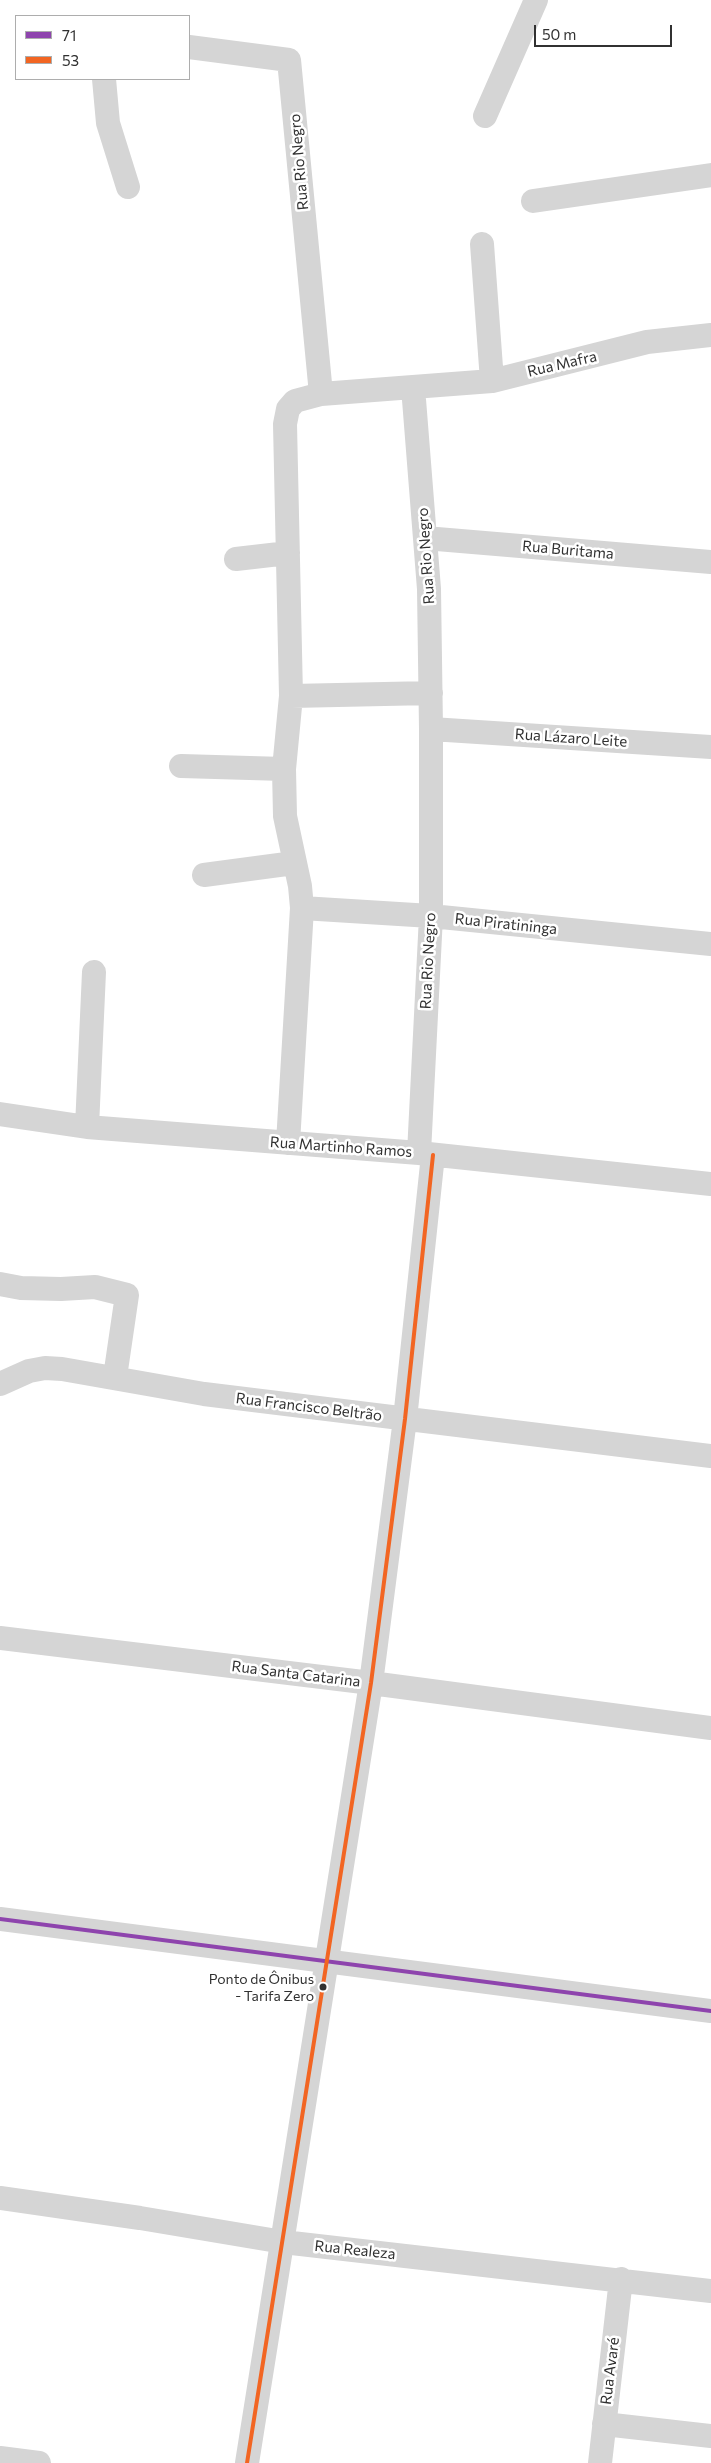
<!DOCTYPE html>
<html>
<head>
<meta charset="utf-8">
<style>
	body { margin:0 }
	#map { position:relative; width:711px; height:2463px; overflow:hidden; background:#fff; font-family:Commissioner,sans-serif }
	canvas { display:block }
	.legend { position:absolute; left:15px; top:15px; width:175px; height:65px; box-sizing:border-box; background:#fff; border:1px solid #adadad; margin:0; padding:6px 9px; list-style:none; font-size:15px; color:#313131 }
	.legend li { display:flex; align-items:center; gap:10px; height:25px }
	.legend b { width:25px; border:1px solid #adadad }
	.scale { position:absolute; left:534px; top:25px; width:138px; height:22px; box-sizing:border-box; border:2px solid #313131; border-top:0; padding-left:6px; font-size:15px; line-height:18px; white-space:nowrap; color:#313131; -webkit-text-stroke:4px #fff; paint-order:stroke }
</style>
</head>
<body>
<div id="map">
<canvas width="711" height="2463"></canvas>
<ul class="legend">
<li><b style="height:6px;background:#8e44ad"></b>71</li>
<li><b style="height:6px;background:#f26522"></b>53</li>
</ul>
<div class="scale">50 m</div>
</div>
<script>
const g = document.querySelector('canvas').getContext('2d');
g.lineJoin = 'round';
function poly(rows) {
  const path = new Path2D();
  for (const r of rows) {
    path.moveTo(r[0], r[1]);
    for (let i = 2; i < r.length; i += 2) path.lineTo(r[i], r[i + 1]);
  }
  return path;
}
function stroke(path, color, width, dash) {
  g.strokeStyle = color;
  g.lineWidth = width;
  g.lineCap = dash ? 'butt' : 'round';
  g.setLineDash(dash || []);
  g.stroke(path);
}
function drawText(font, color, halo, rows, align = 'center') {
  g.font = font + ' Commissioner,sans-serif';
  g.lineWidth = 5;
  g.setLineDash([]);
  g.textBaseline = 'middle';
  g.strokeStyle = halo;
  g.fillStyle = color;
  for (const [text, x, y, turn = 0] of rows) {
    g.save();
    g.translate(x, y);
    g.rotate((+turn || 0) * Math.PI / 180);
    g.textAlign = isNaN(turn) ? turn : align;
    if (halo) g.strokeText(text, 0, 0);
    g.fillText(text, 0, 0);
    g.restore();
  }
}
const minor = poly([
	[189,47,289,60,321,394,413,387,429,589,431,729,431,916,419,1153],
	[104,79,108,123,128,187],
	[485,116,536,0],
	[533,201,711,175],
	[482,244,492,381],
	[413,387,492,381,647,342,711,335],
	[425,538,711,562],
	[236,559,288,553],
	[291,696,431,693],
	[431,729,711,747],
	[181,766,284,769],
	[204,875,294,863],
	[302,908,431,916,711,944],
	[0,1114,87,1127,419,1153,711,1184],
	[87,1127,94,972],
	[288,1143,302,908,300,886,285,816,284,769,291,696,285,424,288,409,295,401,321,394],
	[0,1284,21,1288,61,1289,95,1287,127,1295,115,1377],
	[0,1384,29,1371,45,1368,62,1369,204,1394,711,1456],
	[0,1638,371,1683,711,1728],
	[0,1919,711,2011],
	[0,2198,140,2218,283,2242,711,2291],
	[604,2424,711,2436],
	[0,2458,39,2463],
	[247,2463,371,1683,405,1419,433,1155],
	[600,2463,621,2279]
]);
const bus1 = poly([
	[0,1919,711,2011]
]);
const bus2 = poly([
	[247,2463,371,1683,405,1419,433,1155]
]);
const markers = [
	[323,1987,4.5,"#313131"]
];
const busNames = [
	["Ponto de Ônibus",314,1979],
	["- Tarifa Zero",314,1996]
];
const streetNames = [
	["Rua Rio Negro",299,162,-95],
	["Rua Mafra",562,364,-13],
	["Rua Buritama",568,550,5],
	["Rua Rio Negro",426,556,-94],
	["Rua Lázaro Leite",571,738,4],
	["Rua Piratininga",506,924,6],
	["Rua Rio Negro",428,961,-87],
	["Rua Martinho Ramos",341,1147,4],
	["Rua Francisco Beltrão",309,1407,7],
	["Rua Santa Catarina",296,1674,7],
	["Rua Realeza",355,2250,6],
	["Rua Avaré",610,2371,-83]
];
stroke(minor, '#d5d5d5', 24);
stroke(bus1, '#8e44ad', 4);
stroke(bus2, '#f26522', 4);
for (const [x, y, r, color] of markers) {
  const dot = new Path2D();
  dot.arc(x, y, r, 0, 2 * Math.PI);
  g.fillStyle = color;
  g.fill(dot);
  stroke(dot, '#fff', 2);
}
drawText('14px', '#313131', '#fff', busNames, 'right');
drawText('15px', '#313131', '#fff', streetNames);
</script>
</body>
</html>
